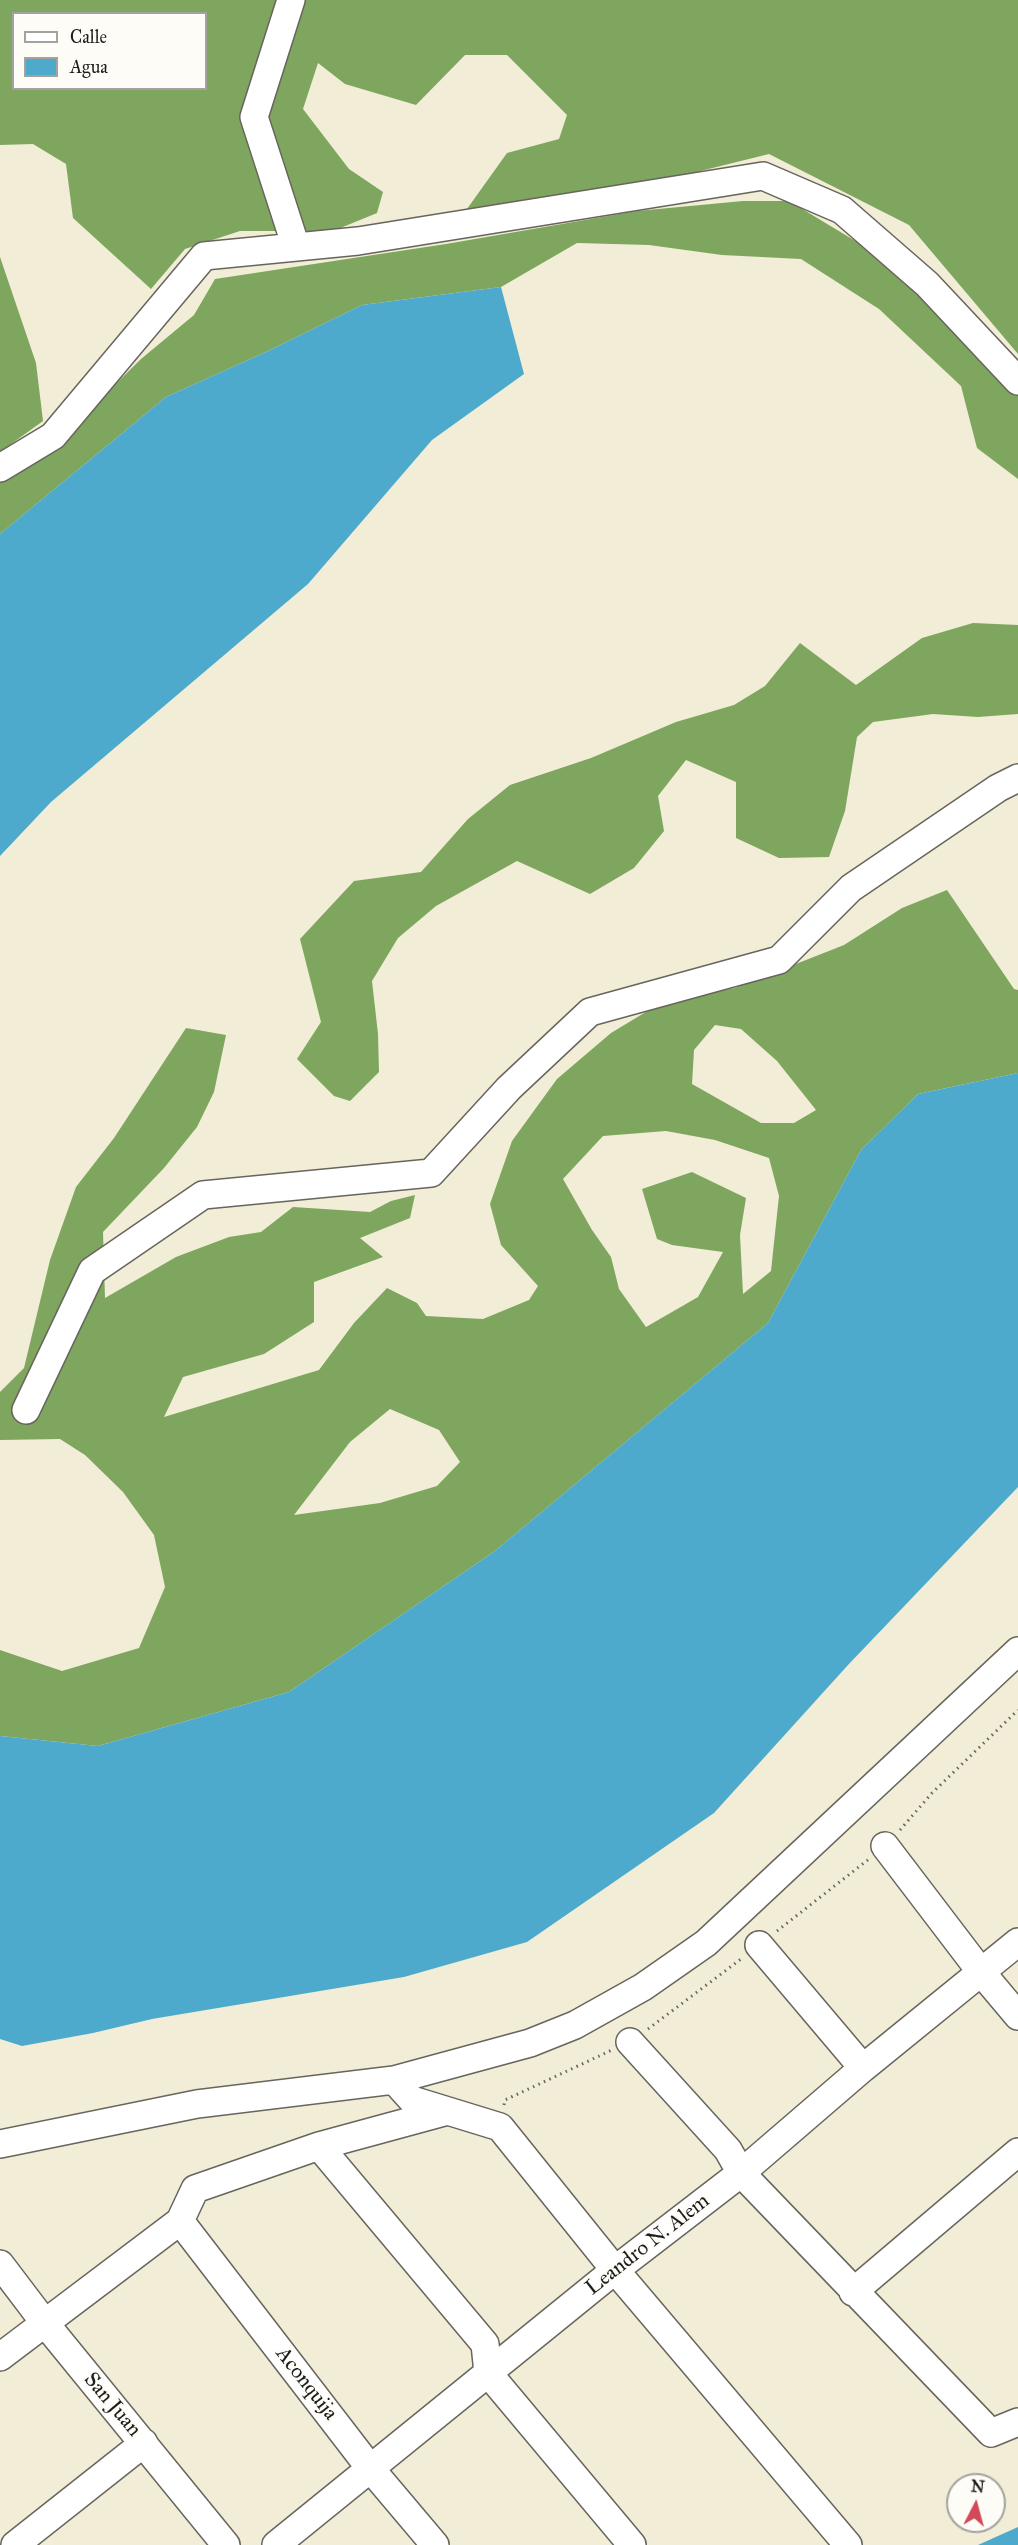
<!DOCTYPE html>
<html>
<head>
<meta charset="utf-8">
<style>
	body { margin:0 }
	#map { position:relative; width:1018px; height:2545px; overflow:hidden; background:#f1edd6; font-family:"IM FELL Great Primer",serif }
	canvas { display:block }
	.legend { position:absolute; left:12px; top:12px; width:195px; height:78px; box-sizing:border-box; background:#fdfcf7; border:2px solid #a3a29f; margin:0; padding:8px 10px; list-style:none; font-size:18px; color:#1c1c1c }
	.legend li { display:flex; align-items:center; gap:12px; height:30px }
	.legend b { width:30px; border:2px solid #a3a29f }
	.north { position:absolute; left:946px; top:2473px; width:60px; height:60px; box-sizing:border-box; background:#fdfcf7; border:2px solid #a3a29f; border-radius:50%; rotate:6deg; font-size:16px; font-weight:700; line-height:24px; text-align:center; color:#1c1c1c }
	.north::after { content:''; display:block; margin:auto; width:21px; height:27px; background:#d1495b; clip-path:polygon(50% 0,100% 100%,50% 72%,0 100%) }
</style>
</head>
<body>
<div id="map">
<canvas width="1018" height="2545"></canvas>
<ul class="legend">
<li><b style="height:8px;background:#fff"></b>Calle</li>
<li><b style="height:16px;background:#4eaacc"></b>Agua</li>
</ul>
<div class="north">N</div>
</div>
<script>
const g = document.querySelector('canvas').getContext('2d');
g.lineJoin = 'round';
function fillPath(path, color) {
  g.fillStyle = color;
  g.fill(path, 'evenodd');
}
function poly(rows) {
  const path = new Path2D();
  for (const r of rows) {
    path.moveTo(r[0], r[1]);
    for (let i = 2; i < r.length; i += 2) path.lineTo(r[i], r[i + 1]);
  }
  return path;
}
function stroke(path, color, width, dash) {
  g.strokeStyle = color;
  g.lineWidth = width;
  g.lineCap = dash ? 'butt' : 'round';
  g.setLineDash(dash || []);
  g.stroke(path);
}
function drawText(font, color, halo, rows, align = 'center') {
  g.font = font + ' "IM FELL Great Primer",serif';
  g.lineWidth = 4.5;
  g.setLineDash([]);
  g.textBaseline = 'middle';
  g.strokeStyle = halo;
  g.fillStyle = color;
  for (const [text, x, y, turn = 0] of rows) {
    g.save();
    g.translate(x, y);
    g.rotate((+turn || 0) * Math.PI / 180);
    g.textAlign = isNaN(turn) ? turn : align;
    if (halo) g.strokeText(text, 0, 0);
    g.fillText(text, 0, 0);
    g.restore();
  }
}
const forest = poly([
	[0,0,1018,0,1018,354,909,225,769,154,660,181,467,209,507,153,559,139,567,115,507,55,465,55,416,105,345,84,318,63,303,109,349,169,383,192,377,213,333,231,240,231,185,249,151,289,73,218,66,164,33,144,0,145],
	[14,14,206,14,206,88,14,88],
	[743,201,789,201,872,251,1008,380,1018,396,1018,479,977,448,961,386,879,309,801,259,722,255,649,245,577,243,501,287,362,305,268,351,166,397,0,534,0,476,76,423,141,359,194,315,215,279,446,244,637,211],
	[0,257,36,363,43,421,0,452],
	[973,623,1018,625,1018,714,978,717,933,714,873,722,857,737,845,811,829,857,779,858,736,838,736,782,686,760,658,796,664,831,634,868,590,894,517,861,436,906,398,938,372,981,378,1034,379,1072,350,1101,334,1096,297,1059,321,1022,300,939,354,881,421,872,468,819,510,785,591,758,676,722,734,705,765,686,800,643,856,685,922,638],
	[947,890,1014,989,1018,990,1018,1073,918,1094,861,1150,768,1323,495,1551,289,1692,98,1746,0,1736,0,1650,62,1671,139,1648,165,1587,154,1535,123,1492,85,1455,60,1439,0,1440,0,1392,24,1368,50,1260,76,1187,114,1138,186,1028,226,1035,214,1092,197,1127,164,1168,103,1232,105,1298,176,1257,229,1237,261,1232,293,1207,370,1212,391,1201,415,1195,410,1218,360,1238,383,1257,314,1282,314,1322,264,1354,183,1377,164,1417,319,1370,354,1323,387,1288,417,1303,426,1316,483,1319,529,1300,538,1286,501,1245,490,1204,512,1141,557,1079,611,1033,664,1001,735,988,844,945,902,908],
	[715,1025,741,1029,777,1061,816,1110,794,1123,761,1123,692,1084,694,1050],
	[666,1131,715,1140,769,1158,779,1196,771,1271,743,1294,740,1235,746,1198,692,1172,642,1189,657,1239,672,1245,723,1252,698,1297,646,1327,619,1289,611,1257,592,1230,563,1179,603,1136],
	[390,1409,439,1430,460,1462,437,1486,380,1503,294,1515,350,1442]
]);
const water = poly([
	[501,287,524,374,432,440,308,584,51,802,0,856,0,534,166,397,268,351,362,305],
	[1018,1073,1018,1487,848,1665,714,1813,527,1942,404,1977,152,2019,93,2033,22,2046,0,2039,0,1736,98,1746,289,1692,495,1551,768,1323,861,1150,918,1094],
	[1018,2527,1018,2545,978,2545]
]);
const path = poly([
	[900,1830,932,1793,1018,1710],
	[777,1931,869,1859],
	[648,2029,741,1959],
	[504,2105,505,2100,612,2050]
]);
const minor = poly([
	[291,0,254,117,296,247],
	[0,468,53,436,204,256,358,241,763,176,842,210,927,284,1018,381],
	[26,1410,92,1271,203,1195,431,1173,509,1088,590,1012,779,960,851,888,998,788,1018,778],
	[885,1846,981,1972,1018,2016],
	[759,1945,863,2068],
	[630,2042,728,2150,741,2173,991,2433,1018,2422],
	[394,2080,412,2100,500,2127,615,2270,848,2545],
	[0,2144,197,2104,394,2080,530,2043,575,2025,643,1987,706,1943,1018,1651],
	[319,2146,485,2344,488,2373,632,2545],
	[180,2221,370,2468,435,2545],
	[0,2264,44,2322,226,2545],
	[853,2292,1018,2152],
	[0,2357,180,2221,195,2189,319,2146,444,2112],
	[15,2545,144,2443],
	[276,2545,615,2270,741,2173,863,2068,1018,1942]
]);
const streetNames = [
	["Leandro N. Alem",648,2245,-38],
	["Aconquija",306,2384,52],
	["San Juan",112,2405,50]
];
fillPath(forest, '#7ea65e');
fillPath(water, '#4eaacc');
stroke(minor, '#67655d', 30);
stroke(path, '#67655d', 3, [1.5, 4.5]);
stroke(minor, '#fff', 27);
drawText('21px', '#1c1c1c', '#fdfcf7', streetNames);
</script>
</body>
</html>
